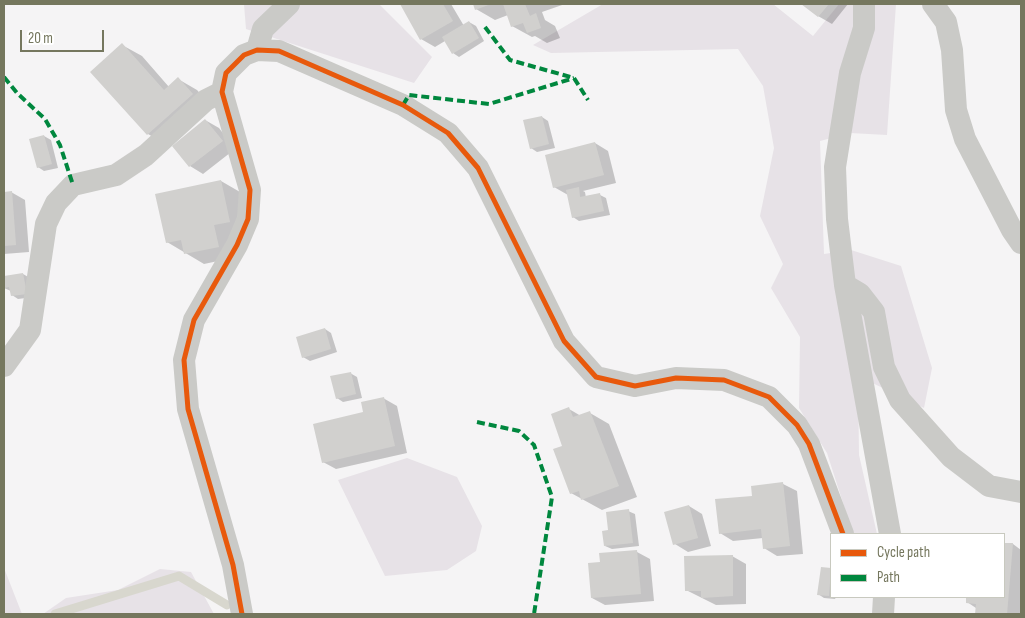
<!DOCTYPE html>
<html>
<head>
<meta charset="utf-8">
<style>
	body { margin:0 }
	#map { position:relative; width:1025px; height:618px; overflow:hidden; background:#f5f4f5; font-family:"Sofia Sans Condensed",sans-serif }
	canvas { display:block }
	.frame { position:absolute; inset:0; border:5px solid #75775e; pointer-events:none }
	.legend { position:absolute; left:830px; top:533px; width:175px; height:65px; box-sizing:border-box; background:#fff; border:1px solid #c8c9bf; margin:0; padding:6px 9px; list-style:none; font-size:15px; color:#75775e }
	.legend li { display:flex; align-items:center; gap:10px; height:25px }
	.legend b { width:25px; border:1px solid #c8c9bf }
	.scale { position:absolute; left:20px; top:30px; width:84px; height:22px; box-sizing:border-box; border:2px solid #75775e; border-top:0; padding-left:6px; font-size:15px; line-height:18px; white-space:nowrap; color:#75775e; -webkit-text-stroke:4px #fff; paint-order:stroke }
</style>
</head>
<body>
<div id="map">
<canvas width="1025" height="618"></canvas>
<div class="frame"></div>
<ul class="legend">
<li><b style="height:6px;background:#e8590c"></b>Cycle path</li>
<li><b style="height:6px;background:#00873e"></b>Path</li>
</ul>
<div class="scale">20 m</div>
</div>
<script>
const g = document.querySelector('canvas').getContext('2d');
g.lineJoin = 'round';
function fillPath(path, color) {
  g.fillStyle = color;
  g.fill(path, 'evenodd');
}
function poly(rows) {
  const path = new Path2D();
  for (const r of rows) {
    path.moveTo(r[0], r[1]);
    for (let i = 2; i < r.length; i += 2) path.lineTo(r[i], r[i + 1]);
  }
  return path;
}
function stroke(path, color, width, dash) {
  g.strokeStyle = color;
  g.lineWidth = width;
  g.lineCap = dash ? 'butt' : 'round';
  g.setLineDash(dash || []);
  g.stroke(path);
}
const green = poly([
	[244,4,379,4,432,57,414,83,246,29],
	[603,4,773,4,813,36,839,4,896,4,887,135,850,133,820,141,824,254,851,250,901,266,932,368,924,408,858,376,859,455,877,534,853,534,827,453,799,408,800,337,771,288,783,264,760,216,774,148,763,86,738,49,551,53,533,45],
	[407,458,457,477,482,526,476,551,447,570,385,576,338,480],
	[4,568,22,614,4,614],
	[160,569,191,572,214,614,43,614,66,598,118,590]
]);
const shadow = poly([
	[401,4,451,4,464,26,469,22,476,26,484,41,459,57,453,53,445,41,435,47,421,39],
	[474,4,565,4,542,12,545,20,555,26,560,38,547,43,535,36,532,37,512,26,508,15,495,20,476,9],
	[803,4,848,4,832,24,818,16],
	[122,45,142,56,169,87,178,79,197,90,211,105,167,145,148,134],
	[542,117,548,121,555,148,537,152,531,148],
	[205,120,219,128,235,149,203,174,190,166],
	[44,136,51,140,58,168,44,171,38,167],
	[595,143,608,151,616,183,583,191,585,192,586,198,600,195,606,198,610,215,579,221,573,217,568,195,554,187],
	[221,181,240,192,237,257,204,264,167,242],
	[11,192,25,200,29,252,4,254,4,193],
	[23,274,30,278,33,297,18,299,12,295,11,291,4,288,4,277],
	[325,329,331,333,337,352,310,361,303,357],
	[350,373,357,377,362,398,343,402,337,398],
	[383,398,397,406,407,453,336,469,323,462,365,413],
	[569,409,581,416,590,413,609,424,637,497,602,510,571,493,564,446],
	[783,484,797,491,803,554,777,556,764,548,763,538,733,541,720,533,753,497,752,487],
	[689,506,702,514,711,546,688,552,675,544],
	[628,511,635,514,639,546,612,549,605,546],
	[1004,544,1013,544,1021,550,1021,614,976,614,976,608,967,602,968,597,1004,597],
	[637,552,650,559,654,601,605,605,592,598,601,563],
	[732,556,746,564,746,604,716,605,686,590],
	[822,568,831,569,831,597,836,597,835,599,824,598,818,594]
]);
const stream = poly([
	[55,614,179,576,227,605]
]);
const building = poly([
	[400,4,443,4,453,21,420,40],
	[473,4,491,4,475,10],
	[503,4,525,4,530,16,536,13,541,28,527,33,523,23,511,27],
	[801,4,829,4,818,17],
	[469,21,479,38,452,54,442,37],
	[122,43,164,90,178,77,193,94,147,135,90,72],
	[542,116,549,144,530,149,523,120],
	[205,119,223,141,189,167,172,146],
	[44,135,52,164,37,168,29,139],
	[595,142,604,175,553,188,545,155],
	[221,180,230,222,214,225,219,247,184,254,181,240,166,243,155,194],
	[579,187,580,197,600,193,604,211,572,218,566,190],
	[12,191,16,245,4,246,4,192],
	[23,273,27,294,11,296,9,287,4,288,4,276],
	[325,328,331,349,302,358,296,337],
	[351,372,356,394,336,399,330,376],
	[384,397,395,446,322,463,313,424,363,412,361,402],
	[569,407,573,417,590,411,619,486,581,500,579,491,570,494,553,449,562,446,551,414],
	[783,482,790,546,763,549,761,529,719,534,715,499,752,496,751,486],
	[689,505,698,538,673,545,664,512],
	[629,509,633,543,604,546,602,531,608,530,606,512],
	[1004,543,1013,543,1007,614,975,614,976,604,966,603,966,597,1004,597],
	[637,550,641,594,591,598,588,563,600,562,599,553],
	[733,555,733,596,701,598,701,591,685,591,684,556],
	[821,567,831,568,829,596,817,595]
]);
const minor = poly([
	[864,4,864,28,850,73,835,167,837,219,845,285,890,534],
	[933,4,946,22,952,50,956,110,965,139,1012,230,1021,243],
	[257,50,263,29,289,4],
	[845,285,860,294,874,312,884,367,900,400,951,457,989,486,1021,492],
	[4,366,30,330,46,224,56,203,73,185,116,175,146,155,206,100,222,92],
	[242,614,233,565,188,409,184,360,194,320,237,245,248,219,250,190,222,92,226,73,244,55,257,50,279,51,403,105,448,133,478,168,564,341,596,377,635,386,676,378,724,380,769,397,797,425,809,444,843,534],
	[883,614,884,597]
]);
const quiet = poly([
	[485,27,510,60,574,78,588,100],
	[4,77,17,93,45,119,60,145,73,185],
	[403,105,409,95,489,104,574,78],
	[477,422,519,431,534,445,552,497,534,614]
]);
const cycleway = poly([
	[242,614,233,565,188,409,184,360,194,320,237,245,248,219,250,190,222,92,226,73,244,55,257,50,279,51,403,105,448,133,478,168,564,341,596,377,635,386,676,378,724,380,769,397,797,425,809,444,843,534]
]);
fillPath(green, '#e7e2e7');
fillPath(shadow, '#0003');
stroke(stream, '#d8d7ce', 9);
fillPath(building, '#d1d0ce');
stroke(minor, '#cacac7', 22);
stroke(quiet, '#00873e', 4, [8, 4]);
stroke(cycleway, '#e8590c', 5);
</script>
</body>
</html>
